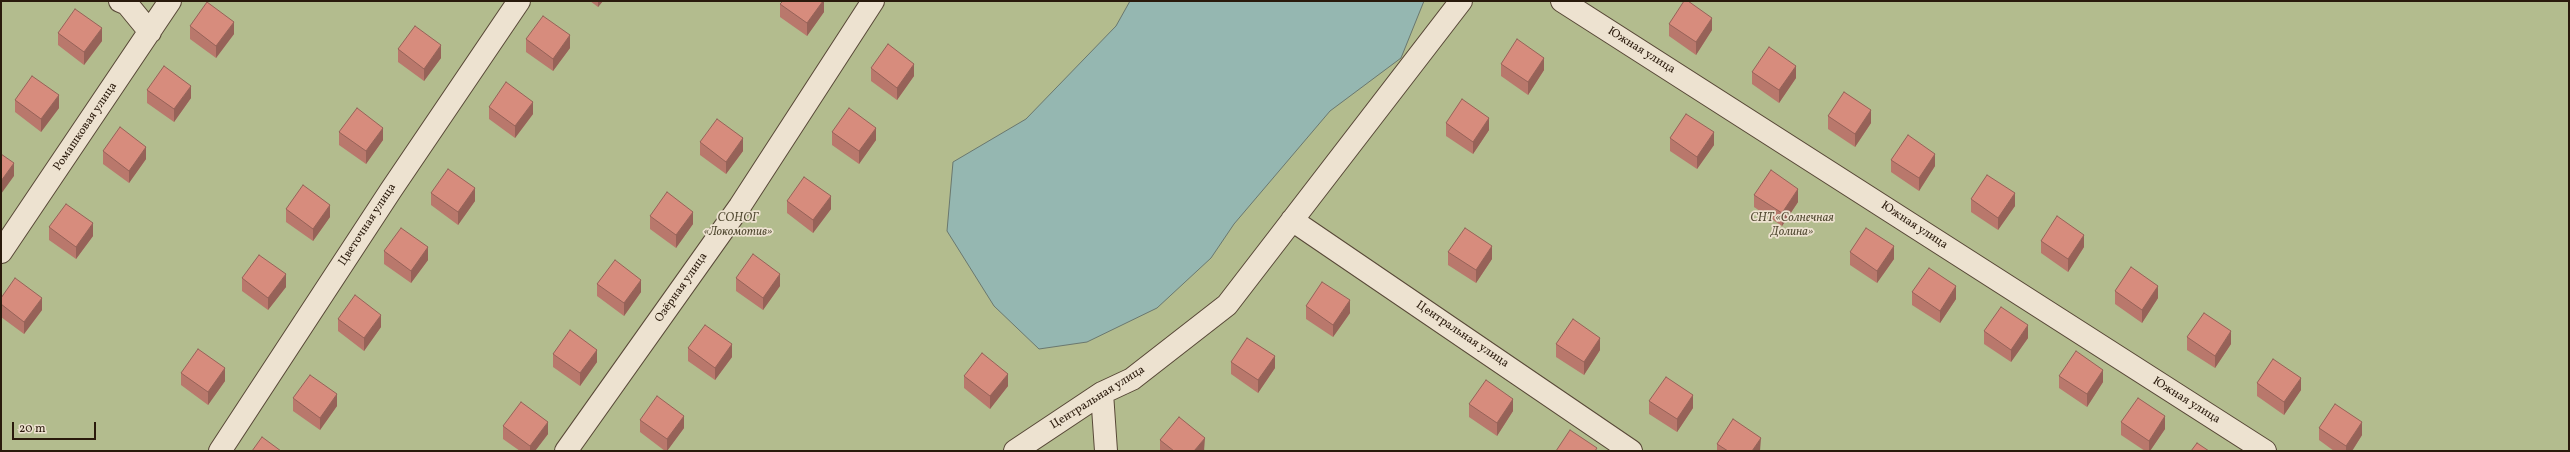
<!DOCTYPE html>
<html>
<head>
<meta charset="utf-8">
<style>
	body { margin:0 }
	#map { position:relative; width:2570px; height:452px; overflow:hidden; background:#e3d3b7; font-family:Vollkorn,serif }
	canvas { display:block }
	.frame { position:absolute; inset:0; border:2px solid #2a1a0c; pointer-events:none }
	.scale { position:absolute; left:12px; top:422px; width:84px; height:18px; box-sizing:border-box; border:2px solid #2a1a0c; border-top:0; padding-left:5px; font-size:12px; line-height:14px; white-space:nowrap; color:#2a1a0c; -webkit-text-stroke:3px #ede2d0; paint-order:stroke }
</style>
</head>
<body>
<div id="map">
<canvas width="2570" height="452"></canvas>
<div class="frame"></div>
<div class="scale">20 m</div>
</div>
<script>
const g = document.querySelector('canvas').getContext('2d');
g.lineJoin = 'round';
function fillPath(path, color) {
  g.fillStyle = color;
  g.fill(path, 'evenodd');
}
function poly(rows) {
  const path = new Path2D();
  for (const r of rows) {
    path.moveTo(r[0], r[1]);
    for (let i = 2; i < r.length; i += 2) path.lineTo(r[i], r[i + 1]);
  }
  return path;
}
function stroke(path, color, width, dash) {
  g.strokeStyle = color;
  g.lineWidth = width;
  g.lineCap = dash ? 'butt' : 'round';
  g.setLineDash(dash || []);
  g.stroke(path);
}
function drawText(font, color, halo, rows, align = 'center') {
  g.font = font + ' Vollkorn,serif';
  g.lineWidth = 3.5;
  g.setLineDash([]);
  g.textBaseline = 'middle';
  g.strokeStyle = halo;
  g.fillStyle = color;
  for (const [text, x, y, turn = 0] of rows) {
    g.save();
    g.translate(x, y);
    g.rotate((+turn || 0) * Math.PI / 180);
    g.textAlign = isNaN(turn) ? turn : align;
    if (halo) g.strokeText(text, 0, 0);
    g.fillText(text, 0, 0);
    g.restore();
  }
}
const green = poly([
	[1,1,2569,1,2569,451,1,451]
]);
const water = poly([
	[1130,1,1424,1,1401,58,1330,111,1234,224,1211,258,1157,308,1087,342,1039,349,994,306,947,231,953,162,1026,119,1116,26,1130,1]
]);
const minor = poly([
	[120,1,127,4,150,32],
	[1562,1,2265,451],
	[1292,220,1631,451],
	[1,252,170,1],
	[1102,393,1106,451],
	[220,451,391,190,519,1],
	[566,451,740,206,873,1],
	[1015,451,1102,393,1132,379,1227,305,1461,1]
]);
const wall = poly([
	[590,1,603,1,598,7],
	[824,1,824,12,807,36,780,17,780,4],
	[1669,24,1712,30,1696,55,1669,36],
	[190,26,234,34,216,58,190,39],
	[58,33,102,41,84,65,58,45],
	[526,39,570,48,553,71,526,52],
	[398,49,441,58,424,81,398,62],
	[1501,64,1544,70,1528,95,1501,76],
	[871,68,914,76,897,100,871,81],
	[1752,72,1796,78,1779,103,1752,84],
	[147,90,191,98,174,122,147,103],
	[15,100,59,108,41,132,15,112],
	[489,107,533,114,515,138,489,119],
	[1828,116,1871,123,1855,147,1828,129],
	[1446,123,1489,130,1473,154,1446,136],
	[339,132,383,140,366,164,339,145],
	[832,132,876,140,859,164,832,145],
	[1670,138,1714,145,1697,169,1670,151],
	[700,142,743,151,726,174,700,155],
	[103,151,146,159,129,183,103,164],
	[1891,160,1935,166,1919,191,1891,172],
	[431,193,475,201,458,225,431,205],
	[1754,195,1798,202,1782,226,1754,207],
	[1971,199,2015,206,1998,230,1971,212],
	[787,201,831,209,813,233,787,213],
	[286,209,330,217,313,241,286,222],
	[650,216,693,224,676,248,650,229],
	[49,227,93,236,76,259,49,240],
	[2041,241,2084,247,2068,272,2041,253],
	[384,251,428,260,411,283,384,264],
	[1448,252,1492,259,1476,283,1448,265],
	[1850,252,1894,259,1877,283,1850,265],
	[242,278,286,287,268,310,242,291],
	[736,278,780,286,763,310,736,291],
	[597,284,641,292,624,316,597,296],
	[2115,291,2158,298,2142,323,2115,304],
	[1912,292,1956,299,1940,323,1912,305],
	[1,298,42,310,24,334,1,317],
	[1306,306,1350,313,1333,337,1306,319],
	[338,319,381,327,364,351,338,331],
	[1984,331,2028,338,2011,362,1984,344],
	[2187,337,2231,344,2215,368,2187,350],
	[1556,344,1600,350,1584,375,1556,357],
	[688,348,732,357,715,380,688,361],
	[553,354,597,362,580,386,553,367],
	[1231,362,1275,368,1258,393,1231,374],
	[181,373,225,381,208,405,181,385],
	[964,376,1008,386,990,409,964,388],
	[2059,376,2103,382,2087,407,2059,388],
	[2257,383,2301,390,2284,415,2257,396],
	[293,398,337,406,320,430,293,411],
	[1649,401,1693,408,1677,432,1649,414],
	[1469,404,1513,411,1497,436,1469,417],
	[640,420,684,428,667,451,665,451,640,432],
	[2121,422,2165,429,2150,451,2145,451,2121,435],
	[503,426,548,434,535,451,520,451,503,439],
	[2319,428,2362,435,2352,451,2334,451,2319,440],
	[1160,440,1205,450,1204,451,1160,451],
	[1717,444,1761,451,1717,451]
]);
const shadedWall = poly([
	[598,1,603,1,598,7],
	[823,1,824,1,824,12,807,36,807,23],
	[1712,18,1712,30,1696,55,1696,42],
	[234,22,234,34,216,58,216,46],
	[102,28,102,41,84,65,84,52],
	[570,35,570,48,553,71,553,59],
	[441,45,441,58,424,81,424,69],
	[1544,58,1544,70,1528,95,1528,82],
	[914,64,914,76,897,100,897,88],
	[1796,66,1796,78,1779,103,1779,90],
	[191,86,191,98,174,122,174,109],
	[59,95,59,108,41,132,41,119],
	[533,102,533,114,515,138,515,126],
	[1871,110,1871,123,1855,147,1855,134],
	[1489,118,1489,130,1473,154,1473,142],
	[383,128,383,140,366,164,366,151],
	[876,128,876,140,859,164,859,151],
	[1714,132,1714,145,1697,169,1697,157],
	[743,138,743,151,726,174,726,162],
	[146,147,146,159,129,183,129,171],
	[1935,154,1935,166,1919,191,1919,178],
	[14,163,14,176,1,194,1,181],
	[475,188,475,201,458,225,458,212],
	[1798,189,1798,202,1782,226,1782,213],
	[2015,193,2015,206,1998,230,1998,218],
	[831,196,831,209,813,233,813,220],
	[330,205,330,217,313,241,313,229],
	[693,212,693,224,676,248,676,235],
	[93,223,93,236,76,259,76,247],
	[2084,235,2084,247,2068,272,2068,259],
	[1492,246,1492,259,1476,283,1476,270],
	[1894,246,1894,259,1877,283,1877,271],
	[428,247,428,260,411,283,411,271],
	[286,274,286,287,268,310,268,298],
	[780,274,780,286,763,310,763,298],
	[641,280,641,292,624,316,624,303],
	[1956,286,1956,299,1940,323,1940,311],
	[2158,286,2158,298,2142,323,2142,310],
	[42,298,42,310,24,334,24,322],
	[1350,300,1350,313,1333,337,1333,325],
	[381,315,381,327,364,351,364,338],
	[2028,325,2028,338,2011,362,2011,350],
	[2231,331,2231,344,2215,368,2215,356],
	[1600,338,1600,350,1584,375,1584,362],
	[732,344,732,357,715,380,715,368],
	[597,350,597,362,580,386,580,373],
	[1275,356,1275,368,1258,393,1258,380],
	[225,368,225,381,208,405,208,392],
	[2103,370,2103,382,2087,407,2087,394],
	[1008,374,1008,386,990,409,990,396],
	[2301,378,2301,390,2284,415,2284,402],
	[337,394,337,406,320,430,320,418],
	[1693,395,1693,408,1677,432,1677,419],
	[1513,399,1513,411,1497,436,1497,423],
	[684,416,684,428,667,451,667,439],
	[2165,416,2165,429,2150,451,2149,451,2149,441],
	[548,422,548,434,535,451,530,451,530,446],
	[2362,422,2362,435,2352,451,2346,451,2346,446],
	[1205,438,1204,451,1194,451],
	[1761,438,1760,451,1752,451]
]);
const building = poly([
	[783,1,823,1,807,23,780,4,783,1],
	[1684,1,1688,1,1712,18,1696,42,1669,24,1684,1],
	[207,2,234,22,216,46,190,26,207,2],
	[75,9,102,28,84,52,58,33,75,9],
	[543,16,570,35,553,59,526,39,543,16],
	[415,26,441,45,424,69,398,49,415,26],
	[1517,39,1544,58,1528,82,1501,64,1517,39],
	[888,44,914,64,897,88,871,68,888,44],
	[1769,47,1796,66,1779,90,1752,72,1769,47],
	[164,66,191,86,174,109,147,90,164,66],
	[32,76,59,95,41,119,15,100,32,76],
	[506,82,533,102,515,126,489,107,506,82],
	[1844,92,1871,110,1855,134,1828,116,1844,92],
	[1462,99,1489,118,1473,142,1446,123,1462,99],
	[357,108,383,128,366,151,339,132,357,108],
	[849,108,876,128,859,151,832,132,849,108],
	[1686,114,1714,132,1697,157,1670,138,1686,114],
	[717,119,743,138,726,162,700,142,717,119],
	[120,127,146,147,129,171,103,151,120,127],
	[1908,135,1935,154,1919,178,1891,160,1908,135],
	[1,154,14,163,1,181,1,154],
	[448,169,475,188,458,212,431,193,448,169],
	[1771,170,1798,189,1782,213,1754,195,1771,170],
	[1987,175,2015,193,1998,218,1971,199,1987,175],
	[804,177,831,196,813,220,787,201,804,177],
	[303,185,330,205,313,229,286,209,303,185],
	[667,192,693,212,676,235,650,216,667,192],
	[66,204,93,223,76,247,49,227,66,204],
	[2057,216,2084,235,2068,259,2041,241,2057,216],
	[401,228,428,247,411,271,384,251,401,228],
	[1465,228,1492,246,1476,270,1448,252,1465,228],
	[1866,228,1894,246,1877,271,1850,252,1866,228],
	[753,254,780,274,763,298,736,278,753,254],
	[259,255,286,274,268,298,242,278,259,255],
	[615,260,641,280,624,303,597,284,615,260],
	[2131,267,2158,286,2142,310,2115,291,2131,267],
	[1929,268,1956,286,1940,311,1912,292,1929,268],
	[15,278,42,298,24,322,1,304,1,298,15,278],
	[1322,282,1350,300,1333,325,1306,306,1322,282],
	[355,295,381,315,364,338,338,319,355,295],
	[2001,307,2028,325,2011,350,1984,331,2001,307],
	[2204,313,2231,331,2215,356,2187,337,2204,313],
	[1573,319,1600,338,1584,362,1556,344,1573,319],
	[705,325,732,344,715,368,688,348,705,325],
	[570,330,597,350,580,373,553,354,570,330],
	[1247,338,1275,356,1258,380,1231,362,1247,338],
	[198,349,225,368,208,392,181,373,198,349],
	[2076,351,2103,370,2087,394,2059,376,2076,351],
	[982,353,1008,374,990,396,964,376,982,353],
	[2273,359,2301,378,2284,402,2257,383,2273,359],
	[310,375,337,394,320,418,293,398,310,375],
	[1666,377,1693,395,1677,419,1649,401,1666,377],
	[1486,380,1513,399,1497,423,1469,404,1486,380],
	[657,396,684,416,667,439,640,420,657,396],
	[2138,398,2165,416,2149,441,2121,422,2138,398],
	[521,402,548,422,530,446,503,426,521,402],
	[2335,404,2362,422,2346,446,2319,428,2335,404],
	[1179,417,1205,438,1194,451,1174,451,1160,440,1179,417],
	[1733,419,1761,438,1752,451,1728,451,1717,444,1733,419],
	[1570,430,1597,448,1595,451,1556,451,1570,430],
	[262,437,281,451,252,451,262,437],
	[2197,443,2209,451,2191,451,2197,443]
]);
const streetNames = [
	["Южная улица",1641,51,32],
	["Ромашковая улица",86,127,-56],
	["Цветочная улица",368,225,-57],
	["Южная улица",1914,226,33],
	["Озёрная улица",682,288,-55],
	["Центральная улица",1462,335,34],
	["Центральная улица",1098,398,-32],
	["Южная улица",2186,401,32]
];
const parkNames = [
	["СОНОГ",738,219],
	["«Локомотив»",738,233],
	["СНТ «Солнечная",1792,219],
	["Долина»",1792,233]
];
fillPath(green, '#b3bc8e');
fillPath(water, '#95b7b1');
stroke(water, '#6a786f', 1);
stroke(minor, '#584837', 24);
stroke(minor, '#ede2d0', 22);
fillPath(wall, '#b9786c');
fillPath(shadedWall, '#966258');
fillPath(building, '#d78c7d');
stroke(building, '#966258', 1);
drawText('12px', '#2a1a0c', '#ede2d0', streetNames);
drawText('italic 12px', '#534b33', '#ede2d0', parkNames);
</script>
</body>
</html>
